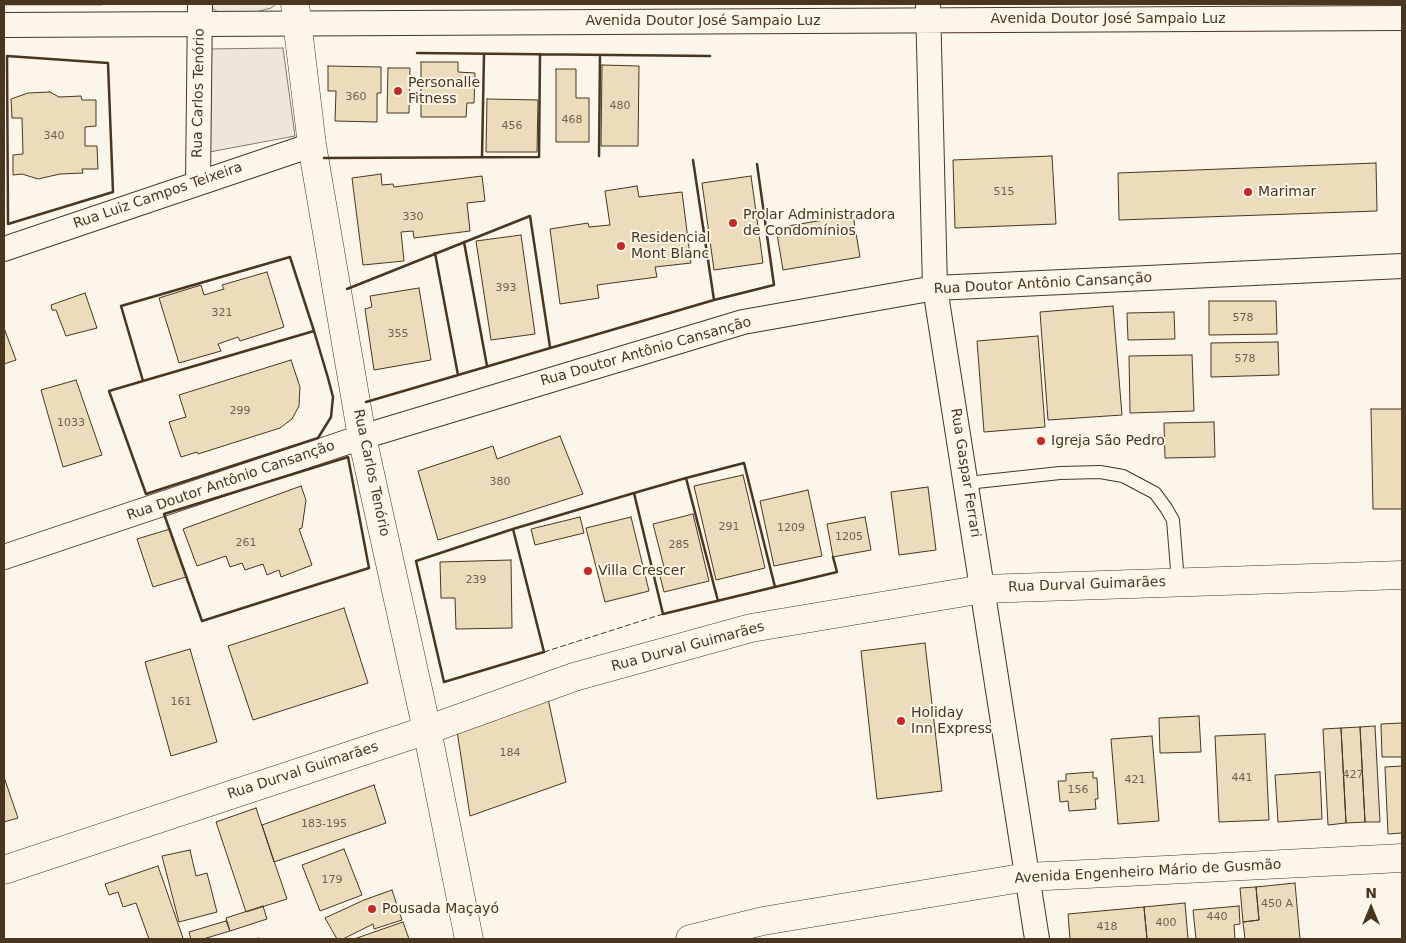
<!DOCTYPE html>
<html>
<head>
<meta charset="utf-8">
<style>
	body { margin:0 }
	#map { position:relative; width:1406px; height:943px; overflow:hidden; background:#fbf6e9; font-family:"DejaVu Sans",sans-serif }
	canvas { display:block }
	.frame { position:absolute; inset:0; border:5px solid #4a3520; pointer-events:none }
	.north { position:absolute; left:1346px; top:883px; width:50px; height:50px; -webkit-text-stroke:4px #fbf6e9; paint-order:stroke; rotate:0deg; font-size:14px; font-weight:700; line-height:20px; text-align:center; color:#4a3520 }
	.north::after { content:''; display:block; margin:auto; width:18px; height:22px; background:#4a3520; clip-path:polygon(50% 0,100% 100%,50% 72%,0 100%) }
</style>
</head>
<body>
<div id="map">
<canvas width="1406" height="943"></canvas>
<div class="frame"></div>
<div class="north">N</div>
</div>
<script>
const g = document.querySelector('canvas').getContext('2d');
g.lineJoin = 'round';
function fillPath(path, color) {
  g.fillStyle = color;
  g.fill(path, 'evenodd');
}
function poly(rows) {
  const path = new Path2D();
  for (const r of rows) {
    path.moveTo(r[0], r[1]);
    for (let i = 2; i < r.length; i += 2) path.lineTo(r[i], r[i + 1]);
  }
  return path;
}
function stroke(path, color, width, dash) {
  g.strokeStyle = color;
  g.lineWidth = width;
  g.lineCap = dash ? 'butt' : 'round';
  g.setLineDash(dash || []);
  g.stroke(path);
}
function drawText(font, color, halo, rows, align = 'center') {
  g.font = font + ' "DejaVu Sans",sans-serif';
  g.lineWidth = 4;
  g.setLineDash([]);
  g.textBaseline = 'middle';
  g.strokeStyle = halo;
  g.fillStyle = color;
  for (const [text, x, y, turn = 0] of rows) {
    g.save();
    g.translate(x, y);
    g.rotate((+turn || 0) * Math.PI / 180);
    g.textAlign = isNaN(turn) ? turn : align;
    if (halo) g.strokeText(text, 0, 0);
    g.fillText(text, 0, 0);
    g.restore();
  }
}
const green = poly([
	[206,4,276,4,271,8,241,16,218,12,206,4],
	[283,48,295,136,204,153,205,49,283,48]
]);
const building = poly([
	[421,62,458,62,458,72,475,73,474,103,467,103,466,117,421,117,421,62],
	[602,65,639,66,638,146,601,146,602,65],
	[328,66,381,67,381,93,377,93,377,122,335,121,336,91,328,91,328,66],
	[388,68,410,68,409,113,387,113,388,68],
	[556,69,576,69,576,98,589,98,589,142,556,142,556,69],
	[50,92,59,97,81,96,82,100,96,100,96,126,85,127,85,146,97,146,98,169,82,169,83,173,60,174,38,179,22,174,13,175,13,155,23,154,22,118,12,118,11,99,28,93,50,92],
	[487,99,538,100,537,152,486,152,487,99],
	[1052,156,1056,224,955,228,953,160,1052,156],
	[1376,163,1377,211,1119,220,1118,173,1376,163],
	[381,174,382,185,393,184,394,187,482,176,485,201,467,203,470,231,414,238,413,231,401,232,404,261,363,265,352,178,381,174],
	[751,176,763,263,714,270,702,183,751,176],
	[637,186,639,197,682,192,691,263,655,267,657,277,597,285,599,298,560,304,550,229,588,223,589,227,610,225,605,191,637,186],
	[853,215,860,257,783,270,776,228,853,215],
	[521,235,535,334,491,340,476,241,521,235],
	[267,272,284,327,240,341,238,337,218,344,221,351,179,363,159,298,201,285,204,295,224,289,222,285,267,272],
	[419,288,431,360,374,370,365,309,372,307,370,296,419,288],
	[85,293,97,328,66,336,56,310,52,310,51,305,85,293],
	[1209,301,1276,301,1277,334,1209,335,1209,301],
	[1113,306,1122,415,1048,420,1040,312,1113,306],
	[1174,312,1175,339,1128,340,1127,313,1174,312],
	[4,328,16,360,4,364,4,328],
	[1038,336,1045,427,984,432,977,341,1038,336],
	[1278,342,1279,375,1211,377,1211,343,1278,342],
	[1192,355,1194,411,1130,413,1129,356,1192,355],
	[291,360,300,387,299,406,292,419,280,428,198,454,197,452,181,457,169,422,186,417,179,395,291,360],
	[76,380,102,455,63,467,41,390,76,380],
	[1371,409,1402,409,1402,509,1373,509,1371,409],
	[1214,422,1215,457,1165,458,1164,423,1214,422],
	[560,436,583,494,438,540,418,471,493,446,497,459,560,436],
	[743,475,765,568,716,580,694,486,743,475],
	[301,486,306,500,302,528,299,529,312,565,281,577,279,570,267,575,263,564,245,570,242,563,230,567,226,556,197,566,183,529,301,486],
	[928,487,936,550,899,555,891,492,928,487],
	[808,490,822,556,774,566,760,501,808,490],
	[693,514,709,581,664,592,658,568,664,567,653,524,693,514],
	[580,517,584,533,535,545,531,529,580,517],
	[631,517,649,591,605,602,586,528,631,517],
	[865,517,871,550,833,557,827,524,865,517],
	[170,529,186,577,153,587,137,539,170,529],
	[511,560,512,628,456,629,455,598,441,598,440,562,511,560],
	[344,608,368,683,253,720,228,646,344,608],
	[925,643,942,791,877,799,861,651,925,643],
	[190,649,217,742,171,756,145,662,190,649],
	[547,694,566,782,470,816,456,724,547,694],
	[1199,716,1201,752,1160,753,1159,718,1199,716],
	[1402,723,1402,757,1382,757,1381,724,1402,723],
	[1375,726,1380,822,1365,822,1360,727,1375,726],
	[1360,727,1365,822,1346,823,1341,728,1360,727],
	[1341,728,1346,823,1328,825,1323,729,1341,728],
	[1265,734,1269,820,1219,822,1215,736,1265,734],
	[1152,736,1159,821,1118,824,1111,739,1152,736],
	[1402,766,1402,833,1388,834,1385,767,1402,766],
	[1093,772,1093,778,1097,778,1098,799,1095,799,1096,809,1069,811,1068,801,1060,802,1058,781,1066,781,1066,774,1093,772],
	[1320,772,1322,819,1278,822,1275,775,1320,772],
	[4,777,18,818,4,822,4,777],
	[374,785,386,823,274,862,262,825,374,785],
	[256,808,287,899,246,912,216,822,256,808],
	[344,849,362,895,320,911,302,865,344,849],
	[190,850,196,876,207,873,217,912,179,922,162,856,190,850],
	[158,866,183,938,180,939,149,939,136,903,123,907,118,892,109,895,105,884,158,866],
	[1295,883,1300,939,1245,939,1243,922,1259,920,1256,887,1295,883],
	[1256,887,1259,920,1243,922,1240,888,1256,887],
	[392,890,402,920,374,929,373,924,343,939,337,939,325,918,364,900,392,890],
	[1185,903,1188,939,1147,939,1144,907,1185,903],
	[263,906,267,919,230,931,226,918,263,906],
	[1239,906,1240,924,1234,925,1235,939,1196,939,1193,910,1239,906],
	[1144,907,1147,939,1070,939,1068,914,1144,907],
	[226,921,230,931,203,939,191,939,189,932,226,921],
	[403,922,409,939,354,939,403,922]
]);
const lane = poly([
	[967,483,1060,473,1100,472,1123,476,1155,493,1166,508,1173,520,1178,582]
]);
const street = poly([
	[928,4,935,288,1037,939],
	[4,25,1402,18],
	[198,182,200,4],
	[4,249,312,145],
	[4,557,362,437,743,322,935,288,1402,266]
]);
const secondary = poly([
	[295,4,312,145,362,437,427,730,469,939],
	[4,870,427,730,574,677,751,628,983,589,1402,575],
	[690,939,763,921,1027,877,1402,858]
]);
const fence = poly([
	[544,652,663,614]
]);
const wall = poly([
	[4,4,102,4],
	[417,53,710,56],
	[7,56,108,63,113,192,8,224,7,56],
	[599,156,600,55],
	[482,157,484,54],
	[324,158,539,157,540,54],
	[464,242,487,366],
	[435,253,458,375],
	[347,289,530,216,550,347],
	[714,300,774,285,757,164],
	[143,381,121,306,290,257,314,331,328,378,333,397,331,417,318,438,146,494,109,391,143,381,314,331],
	[366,402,714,300,693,160],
	[348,457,369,568,202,621,164,514,348,457],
	[686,478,744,463,775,587],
	[634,493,686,478,718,601],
	[513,529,416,561,444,682,544,652,513,529,634,493,663,614,837,572,833,557],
	[258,939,259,939]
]);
const markers = [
	[398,91,5,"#c62828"],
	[1248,192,5,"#c62828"],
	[733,223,5,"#c62828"],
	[621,246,5,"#c62828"],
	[1041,441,5,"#c62828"],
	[588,571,5,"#c62828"],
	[901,721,5,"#c62828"],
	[372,909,5,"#c62828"]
];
const numberNames = [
	["360",356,97],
	["480",620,106],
	["468",572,120],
	["456",512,126],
	["340",54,136],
	["515",1004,192],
	["330",413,217],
	["393",506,288],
	["321",222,313],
	["578",1243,318],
	["355",398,334],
	["578",1245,359],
	["299",240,411],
	["1033",71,423],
	["380",500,482],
	["291",729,527],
	["1209",791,528],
	["1205",849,537],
	["261",246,543],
	["285",679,545],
	["239",476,580],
	["161",181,702],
	["184",510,753],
	["427",1353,775],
	["441",1242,778],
	["421",1135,780],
	["156",1078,790],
	["183-195",324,824],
	["179",332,880],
	["450 A",1277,904],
	["440",1217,917],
	["400",1166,923],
	["418",1107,927]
];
const streetNames = [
	["Avenida Doutor José Sampaio Luz",1108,19],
	["Avenida Doutor José Sampaio Luz",703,21],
	["Rua Carlos Tenório",199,93,-89],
	["Rua Luiz Campos Teixeira",158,196,-19],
	["Rua Doutor Antônio Cansanção",1043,284,-3],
	["Rua Doutor Antônio Cansanção",646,352,-16],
	["Rua Carlos Tenório",371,473,78],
	["Rua Gaspar Ferrari",965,473,81],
	["Rua Doutor Antônio Cansanção",231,481,-19],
	["Rua Durval Guimarães",1087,585,-2],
	["Rua Durval Guimarães",688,647,-15],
	["Rua Durval Guimarães",303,771,-18],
	["Avenida Engenheiro Mário de Gusmão",1148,872,-3]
];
const poiNames = [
	["Personalle",408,83],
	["Fitness",408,99],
	["Marimar",1258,192],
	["Prolar Administradora",743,215],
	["de Condomínios",743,231],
	["Residencial",631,238],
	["Mont Blanc",631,254],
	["Igreja São Pedro",1051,441],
	["Villa Crescer",598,571],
	["Holiday",911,713],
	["Inn Express",911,729],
	["Pousada Maçayó",382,909]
];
fillPath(green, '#ede6d9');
stroke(green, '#887966', 1);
fillPath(building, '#ecdcbc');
stroke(building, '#4a3520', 1);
stroke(lane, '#4a3520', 14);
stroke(street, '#4a3520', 26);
stroke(secondary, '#4a3520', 29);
stroke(lane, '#fbf6e9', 12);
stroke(street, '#fbf6e9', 24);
stroke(secondary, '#fbf6e9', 28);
stroke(fence, '#4a3520', 1, [6, 2.5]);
stroke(wall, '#4a3520', 2.5);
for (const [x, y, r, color] of markers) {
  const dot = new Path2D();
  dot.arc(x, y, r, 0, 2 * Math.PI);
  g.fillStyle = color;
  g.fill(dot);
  stroke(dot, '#fbf6e9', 2);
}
drawText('11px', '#725f47', null, numberNames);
drawText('14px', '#4a3520', '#fbf6e9', streetNames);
drawText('14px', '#4a3520', '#fbf6e9', poiNames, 'left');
</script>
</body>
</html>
